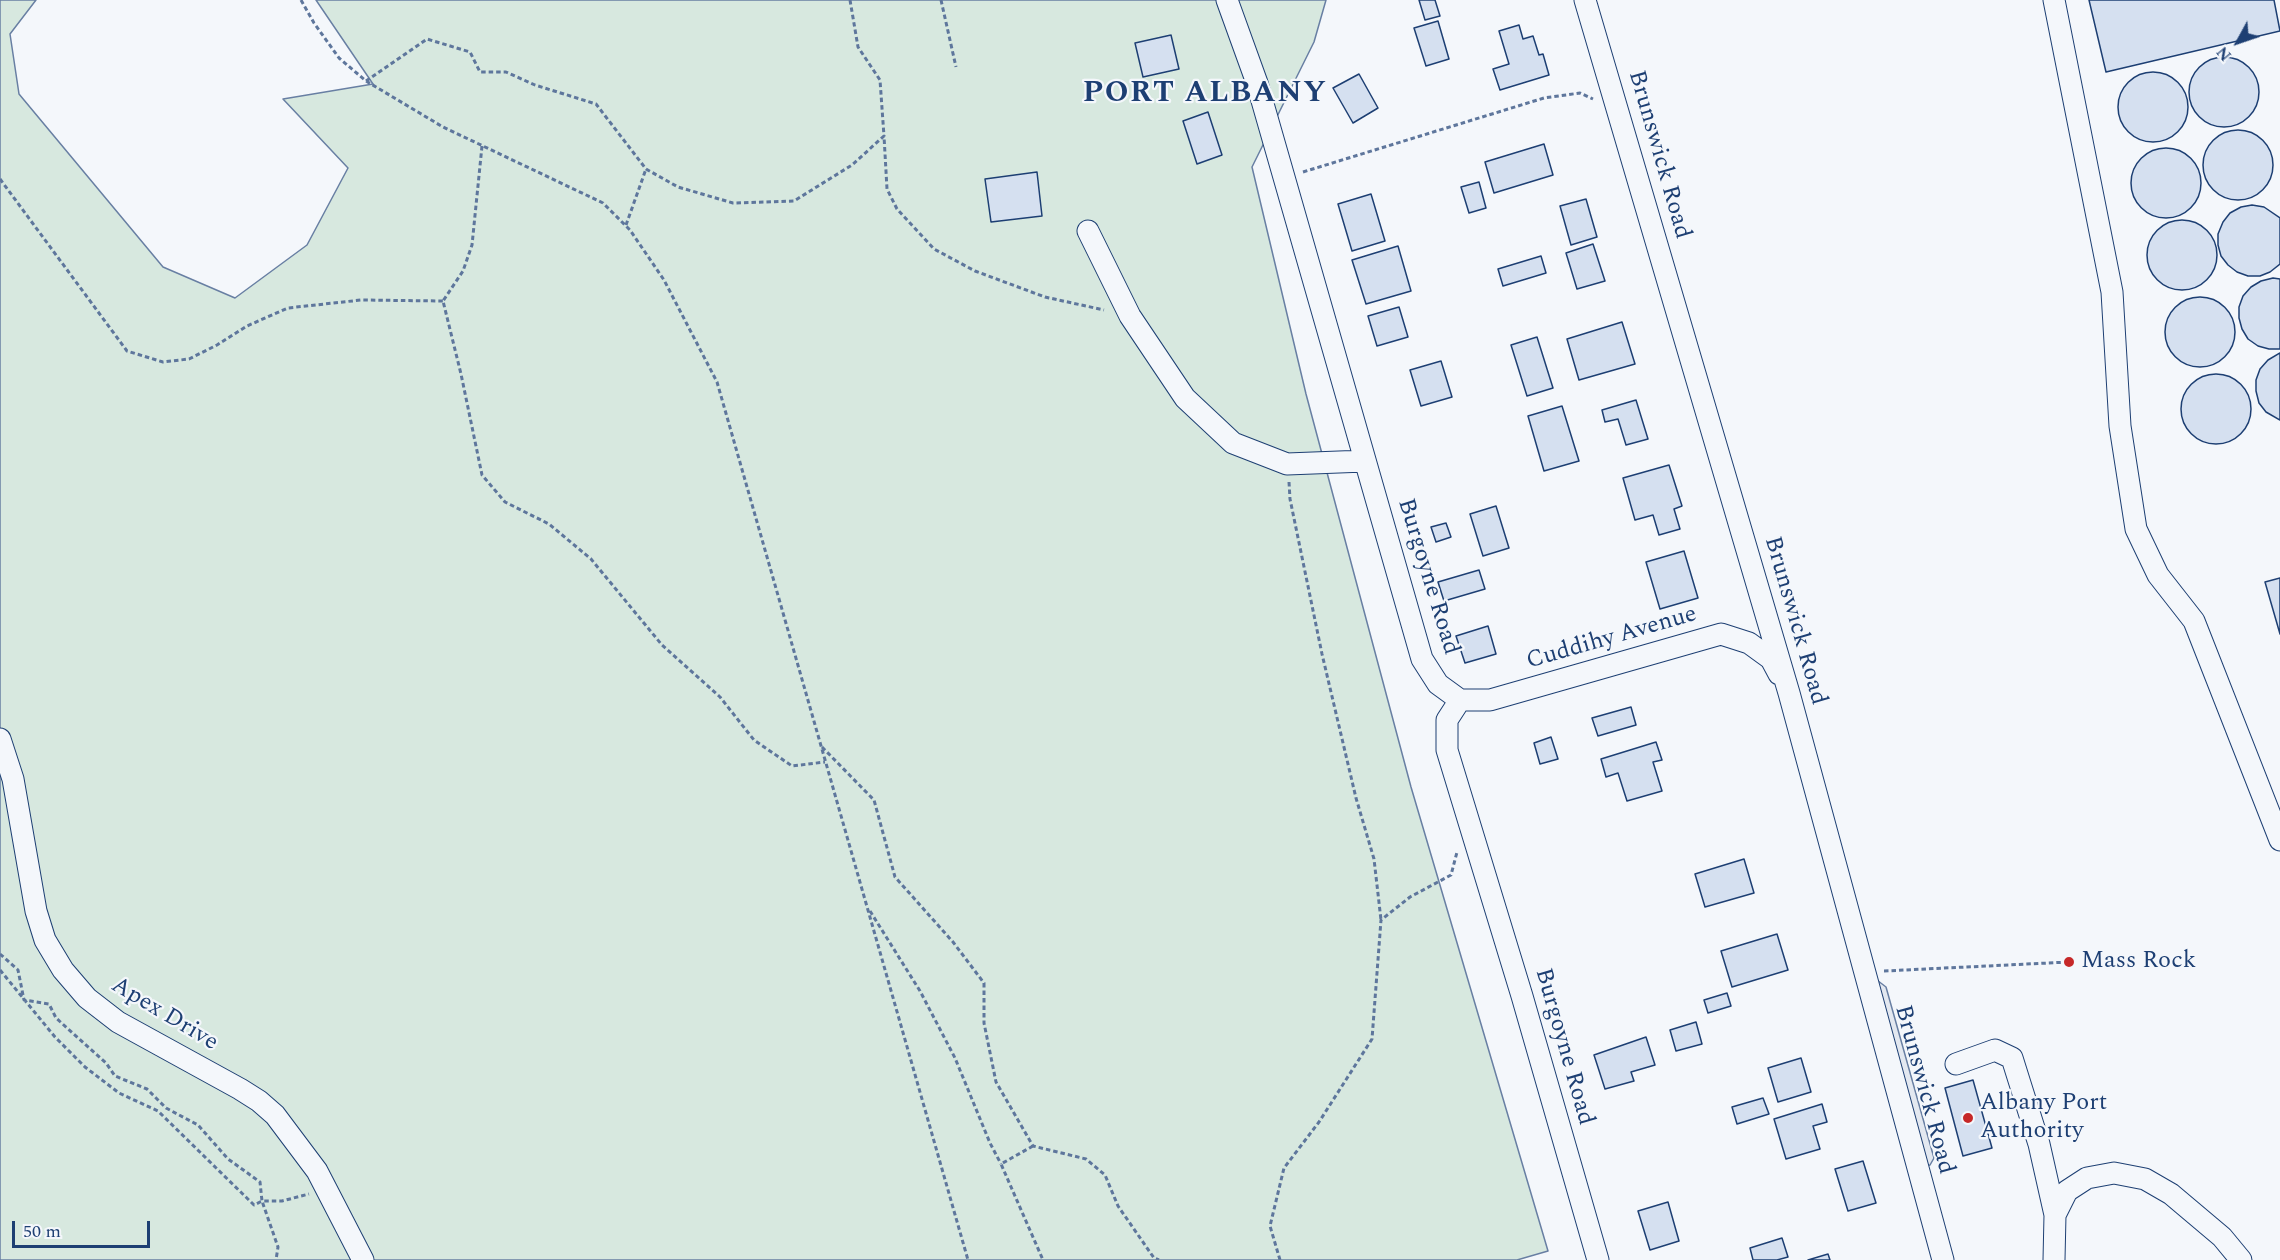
<!DOCTYPE html>
<html>
<head>
<meta charset="utf-8">
<style>
	body { margin:0 }
	#map { position:relative; width:2280px; height:1260px; overflow:hidden; background:#f4f7fb; font-family:Spectral,serif }
	canvas { display:block }
	.north { position:absolute; left:2208px; top:12px; width:60px; height:60px; -webkit-text-stroke:4px #f4f7fb; paint-order:stroke; rotate:230deg; font-size:16px; font-weight:700; line-height:24px; text-align:center; color:#1d3f73 }
	.north::after { content:''; display:block; margin:auto; width:21px; height:27px; background:#1d3f73; clip-path:polygon(50% 0,100% 100%,50% 72%,0 100%) }
	.scale { position:absolute; left:12px; top:1221px; width:138px; height:27px; box-sizing:border-box; border:3px solid #1d3f73; border-top:0; padding-left:8px; font-size:18px; line-height:21px; white-space:nowrap; color:#1d3f73; -webkit-text-stroke:4px #f4f7fb; paint-order:stroke }
</style>
</head>
<body>
<div id="map">
<canvas width="2280" height="1260"></canvas>
<div class="north">N</div>
<div class="scale">50 m</div>
</div>
<script>
const g = document.querySelector('canvas').getContext('2d');
g.lineJoin = 'round';
function fillPath(path, color) {
  g.fillStyle = color;
  g.fill(path, 'evenodd');
}
function poly(rows) {
  const path = new Path2D();
  for (const r of rows) {
    if (r.length === 3) {
      path.moveTo(r[0] + r[2], r[1]);
      path.arc(r[0], r[1], r[2], 0, 2 * Math.PI);
      continue;
    }
    path.moveTo(r[0], r[1]);
    for (let i = 2; i < r.length; i += 2) path.lineTo(r[i], r[i + 1]);
  }
  return path;
}
function stroke(path, color, width, dash) {
  g.strokeStyle = color;
  g.lineWidth = width;
  g.lineCap = dash ? 'butt' : 'round';
  g.setLineDash(dash || []);
  g.stroke(path);
}
function drawText(font, color, halo, rows, align = 'center') {
  g.font = font + ' Spectral,serif';
  g.lineWidth = 4.5;
  g.setLineDash([]);
  g.textBaseline = 'middle';
  g.strokeStyle = halo;
  g.fillStyle = color;
  for (const [text, x, y, turn = 0] of rows) {
    g.save();
    g.translate(x, y);
    g.rotate((+turn || 0) * Math.PI / 180);
    g.textAlign = isNaN(turn) ? turn : align;
    if (halo) g.strokeText(text, 0, 0);
    g.fillText(text, 0, 0);
    g.restore();
  }
}
const green = poly([
	[0,0,36,0,10,34,19,94,163,267,235,298,307,245,348,168,283,99,373,84,316,0,1326,0,1314,42,1252,167,1306,394,1411,787,1548,1251,1517,1260,0,1260,0,0]
]);
const parking = poly([
	[1873,977,1886,987,1934,1158,1930,1165,1926,1166,1873,977]
]);
const building = poly([
	[1419,0,1435,0,1440,16,1425,20,1419,0],
	[2089,0,2274,0,2280,31,2106,72,2089,0],
	[1438,21,1449,59,1426,66,1414,28,1438,21],
	[1519,25,1523,39,1533,36,1539,55,1543,54,1549,75,1500,90,1493,69,1509,64,1499,31,1519,25],
	[1171,35,1179,69,1143,77,1135,43,1171,35],
	[2224,92,35],
	[2153,107,35],
	[1359,74,1378,108,1353,123,1333,88,1359,74],
	[1208,112,1222,155,1197,164,1183,121,1208,112],
	[2238,165,35],
	[1544,144,1553,175,1494,193,1485,162,1544,144],
	[2166,183,35],
	[1037,172,1042,216,991,222,985,179,1037,172],
	[1479,182,1486,208,1469,213,1461,187,1479,182],
	[1371,194,1385,241,1352,251,1338,204,1371,194],
	[1586,199,1597,237,1571,245,1560,206,1586,199],
	[2252,205,2264,207,2280,218,2280,264,2270,272,2260,276,2248,276,2237,272,2228,265,2221,256,2218,245,2218,234,2223,222,2230,213,2241,207,2252,205],
	[2182,255,35],
	[1593,244,1605,281,1577,289,1566,253,1593,244],
	[1398,246,1411,291,1366,304,1352,260,1398,246],
	[1541,256,1546,273,1503,286,1498,269,1541,256],
	[2273,278,2280,279,2280,349,2269,349,2258,346,2248,339,2242,329,2239,318,2239,307,2243,296,2251,287,2261,281,2273,278],
	[2200,332,35],
	[1399,307,1408,337,1377,346,1368,316,1399,307],
	[1622,322,1635,364,1579,380,1567,339,1622,322],
	[1537,337,1553,388,1527,396,1511,345,1537,337],
	[2280,353,2280,420,2266,412,2259,403,2256,391,2256,380,2260,369,2268,360,2280,353],
	[1441,361,1452,397,1421,406,1410,370,1441,361],
	[2216,409,35],
	[1636,400,1648,439,1626,445,1618,419,1605,422,1602,410,1636,400],
	[1562,406,1579,461,1544,471,1528,416,1562,406],
	[1669,465,1682,506,1674,509,1680,529,1659,535,1653,515,1635,520,1623,478,1669,465],
	[1496,506,1509,548,1483,556,1470,514,1496,506],
	[1446,523,1451,537,1436,542,1431,527,1446,523],
	[1684,551,1698,598,1660,609,1646,562,1684,551],
	[1479,570,1485,589,1444,601,1438,582,1479,570],
	[2280,578,2280,634,2265,582,2280,578],
	[1488,626,1496,654,1465,663,1456,636,1488,626],
	[1631,707,1636,725,1598,736,1592,718,1631,707],
	[1551,737,1558,759,1540,764,1534,743,1551,737],
	[1656,742,1662,760,1653,762,1662,791,1627,801,1618,773,1606,777,1601,759,1656,742],
	[1744,859,1754,893,1705,907,1695,874,1744,859],
	[1777,934,1788,970,1732,987,1721,951,1777,934],
	[1727,993,1731,1006,1708,1013,1704,1000,1727,993],
	[1696,1022,1702,1044,1676,1051,1670,1030,1696,1022],
	[1646,1037,1655,1065,1631,1072,1634,1081,1605,1089,1594,1055,1646,1037],
	[1801,1058,1811,1092,1778,1102,1768,1068,1801,1058],
	[1973,1080,1992,1148,1963,1156,1945,1088,1973,1080],
	[1763,1098,1769,1114,1737,1124,1732,1107,1763,1098],
	[1822,1104,1827,1122,1813,1126,1820,1149,1786,1159,1774,1119,1822,1104],
	[1863,1161,1876,1203,1848,1211,1835,1169,1863,1161],
	[1668,1202,1679,1241,1650,1250,1638,1211,1668,1202],
	[1782,1238,1788,1257,1777,1260,1753,1260,1750,1248,1782,1238],
	[1828,1254,1830,1260,1808,1260,1828,1254]
]);
const path = poly([
	[301,0,314,23,339,58,366,81,443,127,603,203,630,230,664,280,717,382,968,1260],
	[850,0,858,47,880,80,884,136],
	[941,0,956,67],
	[366,81,427,39,470,52,480,72,506,72,535,85,596,104,646,169,678,187,733,203,794,201,852,165,884,136,887,189,897,209,934,249,975,271,1045,297,1104,310],
	[482,146,472,245,463,271,443,301,461,374,482,475,505,502,549,524,591,559,662,645,720,697,754,740,792,766,825,762],
	[1303,172,1544,98,1580,93,1593,99],
	[0,179,127,351,163,362,189,359,217,345,247,326,288,308,361,300,443,301],
	[626,225,646,169],
	[1289,482,1290,499,1322,654,1356,798,1374,859,1381,920],
	[822,747,874,800,895,877,953,942,984,983,984,1023,996,1082,1033,1146,1086,1159,1105,1175,1118,1206,1154,1258,1159,1260],
	[870,911,920,991,955,1058,990,1143,1001,1164],
	[0,954,18,970,24,1000,49,1004,56,1018,106,1063,115,1076,147,1089,166,1108,198,1125,228,1159,260,1182,262,1201,282,1201,309,1194],
	[0,970,55,1037,85,1067,119,1093,158,1111,254,1205,262,1201,278,1247,276,1260],
	[1884,971,2069,962],
	[1033,1146,1001,1164,1043,1260],
	[1280,1260,1270,1226,1284,1168,1319,1122,1372,1039,1381,920,1410,897,1451,875,1457,852]
]);
const minor = poly([
	[1227,0,1257,83,1422,659,1438,684,1460,700],
	[1585,0,1789,693,1943,1260],
	[2054,0,2112,292,2120,426,2136,529,2158,575,2194,621,2280,840],
	[1088,231,1130,316,1185,398,1233,443,1287,464,1365,461],
	[1460,700,1447,720,1447,750,1522,996,1598,1260],
	[1460,700,1490,700,1721,634,1749,643,1771,659,1779,674],
	[0,739,13,779,36,911,45,940,63,970,87,998,118,1022,240,1089,259,1101,275,1115,317,1171,363,1260],
	[1956,1064,1995,1050,2012,1058,2039,1144,2055,1215],
	[2054,1260,2055,1215,2067,1191,2087,1178,2114,1173,2145,1179,2171,1194,2222,1237,2241,1260]
]);
const markers = [
	[2069,962,6,"#c62828"],
	[1968,1118,6,"#c62828"]
];
const streetNames = [
	["Brunswick Road",1658,155,74],
	["Burgoyne Road",1427,577,73],
	["Brunswick Road",1794,621,74],
	["Cuddihy Avenue",1612,639,-16],
	["Apex Drive",164,1015,31],
	["Burgoyne Road",1563,1047,74],
	["Brunswick Road",1923,1090,75]
];
const poiNames = [
	["Mass Rock",2081,962],
	["Albany Port",1980,1104],
	["Authority",1980,1132]
];
const districtNames = [
	["PORT ALBANY",1205,95]
];
fillPath(green, '#d7e8df');
stroke(green, '#687fa3', 1.5);
fillPath(parking, '#e3e8f0');
stroke(parking, '#687fa3', 1.5);
fillPath(building, '#d5e0f0');
stroke(building, '#1d3f73', 1.5);
stroke(minor, '#1d3f73', 23);
stroke(path, '#5e769c', 3, [4.5, 3]);
stroke(minor, '#f4f7fb', 21);
for (const [x, y, r, color] of markers) {
  const dot = new Path2D();
  dot.arc(x, y, r, 0, 2 * Math.PI);
  g.fillStyle = color;
  g.fill(dot);
  stroke(dot, '#f4f7fb', 2);
}
drawText('24px', '#1d3f73', '#f4f7fb', streetNames);
drawText('24px', '#1d3f73', '#f4f7fb', poiNames, 'left');
g.letterSpacing = '1.5px';
drawText('bold 30px', '#1d3f73', '#f4f7fb', districtNames);
g.letterSpacing = '0px';
</script>
</body>
</html>
